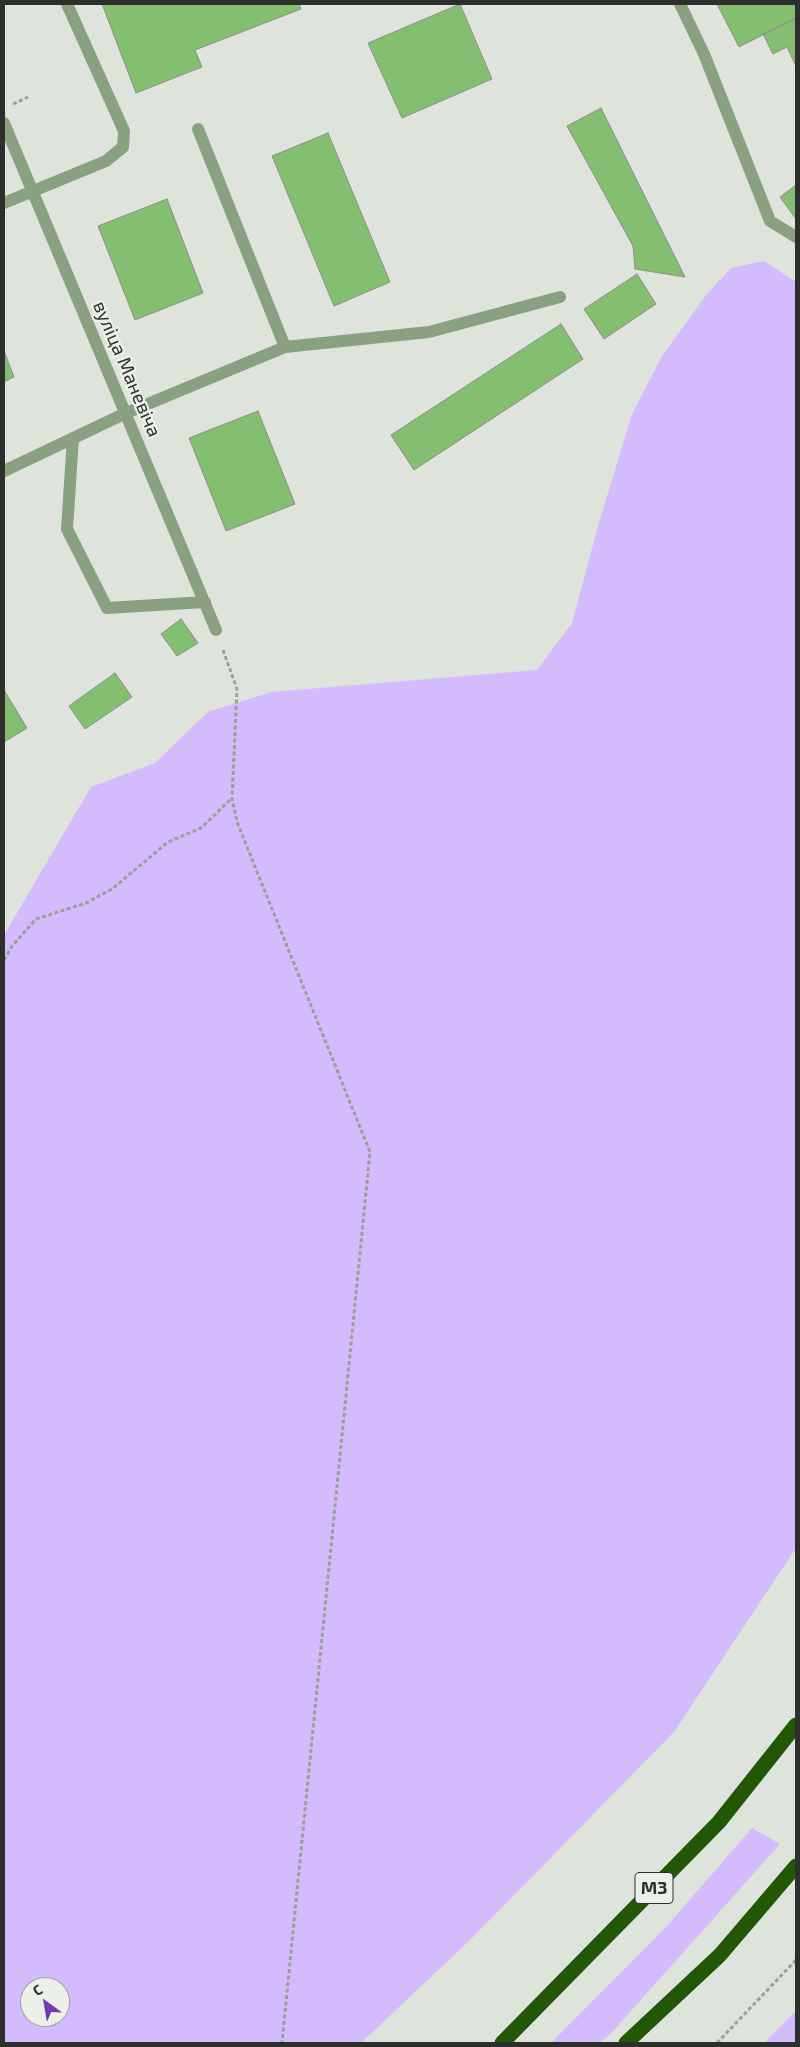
<!DOCTYPE html>
<html>
<head>
<meta charset="utf-8">
<style>
	body { margin:0 }
	#map { position:relative; width:800px; height:2047px; overflow:hidden; background:#dee3dc; font-family:"Exo 2",sans-serif }
	canvas { display:block }
	.frame { position:absolute; inset:0; border:5px solid #2d2f2c; pointer-events:none }
	.north { position:absolute; left:20px; top:1977px; width:50px; height:50px; box-sizing:border-box; background:#ebf0e9; border:1px solid #9fa39d; border-radius:50%; rotate:328deg; font-size:14px; font-weight:700; line-height:20px; text-align:center; color:#2d2f2c }
	.north::after { content:''; display:block; margin:auto; width:18px; height:22px; background:#723bb2; clip-path:polygon(50% 0,100% 100%,50% 72%,0 100%) }
</style>
</head>
<body>
<div id="map">
<canvas width="800" height="2047"></canvas>
<div class="frame"></div>
<div class="north">С</div>
</div>
<script>
const g = document.querySelector('canvas').getContext('2d');
g.lineJoin = 'round';
function fillPath(path, color) {
  g.fillStyle = color;
  g.fill(path, 'evenodd');
}
function poly(rows) {
  const path = new Path2D();
  for (const r of rows) {
    path.moveTo(r[0], r[1]);
    for (let i = 2; i < r.length; i += 2) path.lineTo(r[i], r[i + 1]);
  }
  return path;
}
function stroke(path, color, width, dash) {
  g.strokeStyle = color;
  g.lineWidth = width;
  g.lineCap = dash ? 'butt' : 'round';
  g.setLineDash(dash || []);
  g.stroke(path);
}
function drawText(font, color, halo, rows, align = 'center') {
  g.font = font + ' "Exo 2",sans-serif';
  g.lineWidth = 4.5;
  g.setLineDash([]);
  g.textBaseline = 'middle';
  g.strokeStyle = halo;
  g.fillStyle = color;
  for (const [text, x, y, turn = 0] of rows) {
    g.save();
    g.translate(x, y);
    g.rotate((+turn || 0) * Math.PI / 180);
    g.textAlign = isNaN(turn) ? turn : align;
    if (halo) g.strokeText(text, 0, 0);
    g.fillText(text, 0, 0);
    g.restore();
  }
}
const green = poly([
	[764,261,796,282,796,1548,674,1732,469,1941,361,2043,4,2043,4,935,91,787,155,763,208,712,271,692,537,670,572,623,598,526,632,414,662,356,707,294,731,268],
	[30,1987,60,1987,60,2017,30,2017],
	[752,1828,780,1844,614,2030,600,2043,551,2043,666,1927],
	[796,2011,796,2043,764,2043]
]);
const building = poly([
	[102,4,299,4,301,9,195,50,202,67,136,93,102,4],
	[460,4,492,79,402,118,368,43,460,4],
	[717,4,796,4,796,18,739,47,717,4],
	[796,18,796,66,787,47,773,54,763,34,796,18],
	[601,108,685,277,635,269,633,246,567,126,601,108],
	[328,133,390,282,334,306,272,156,328,133],
	[796,185,796,219,780,197,796,185],
	[167,199,203,293,135,320,98,226,167,199],
	[637,274,656,304,604,339,584,309,637,274],
	[561,324,583,359,414,470,391,435,561,324],
	[4,351,14,377,4,382,4,351],
	[258,411,295,504,226,531,189,438,258,411],
	[181,619,198,643,177,656,161,634,181,619],
	[115,673,132,697,85,729,69,706,115,673],
	[4,690,27,728,4,742,4,690]
]);
const path = poly([
	[13,104,28,97],
	[223,650,237,689,232,798,237,822,370,1152,282,2043],
	[4,960,12,946,36,919,86,903,112,889,168,842,201,828,232,798],
	[717,2043,796,1960]
]);
const minor = poly([
	[680,4,704,54,770,221,796,237],
	[4,123,216,630],
	[198,129,285,347],
	[4,203,106,161,123,147,124,131,67,4],
	[73,438,67,529,107,608,205,602],
	[4,471,126,413,285,347,429,332,560,297]
]);
const highway = poly([
	[502,2043,719,1822,796,1725],
	[626,2043,720,1955,796,1866]
]);
const shields = [
	[654,1888,38]
];
const shieldNames = [
	["М3",654,1888]
];
const streetNames = [
	["вуліца Маневіча",127,369,67]
];
fillPath(green, '#d3bbfd');
fillPath(building, '#84be71');
stroke(building, '#8c908a', 1);
stroke(path, '#9ca09b', 3, [4, 2.5]);
stroke(minor, '#89a181', 12);
stroke(highway, '#215705', 15);
for (const [x, y, w] of shields) {
  const box = new Path2D();
  box.roundRect(x - w / 2, y - 15.5, w, 31, 4);
  g.fillStyle = '#ebf0e9';
  g.fill(box);
  stroke(box, '#2d2f2c', 1);
}
drawText('bold 18px', '#2d2f2c', null, shieldNames);
drawText('19px', '#2d2f2c', '#ebf0e9', streetNames);
</script>
</body>
</html>
